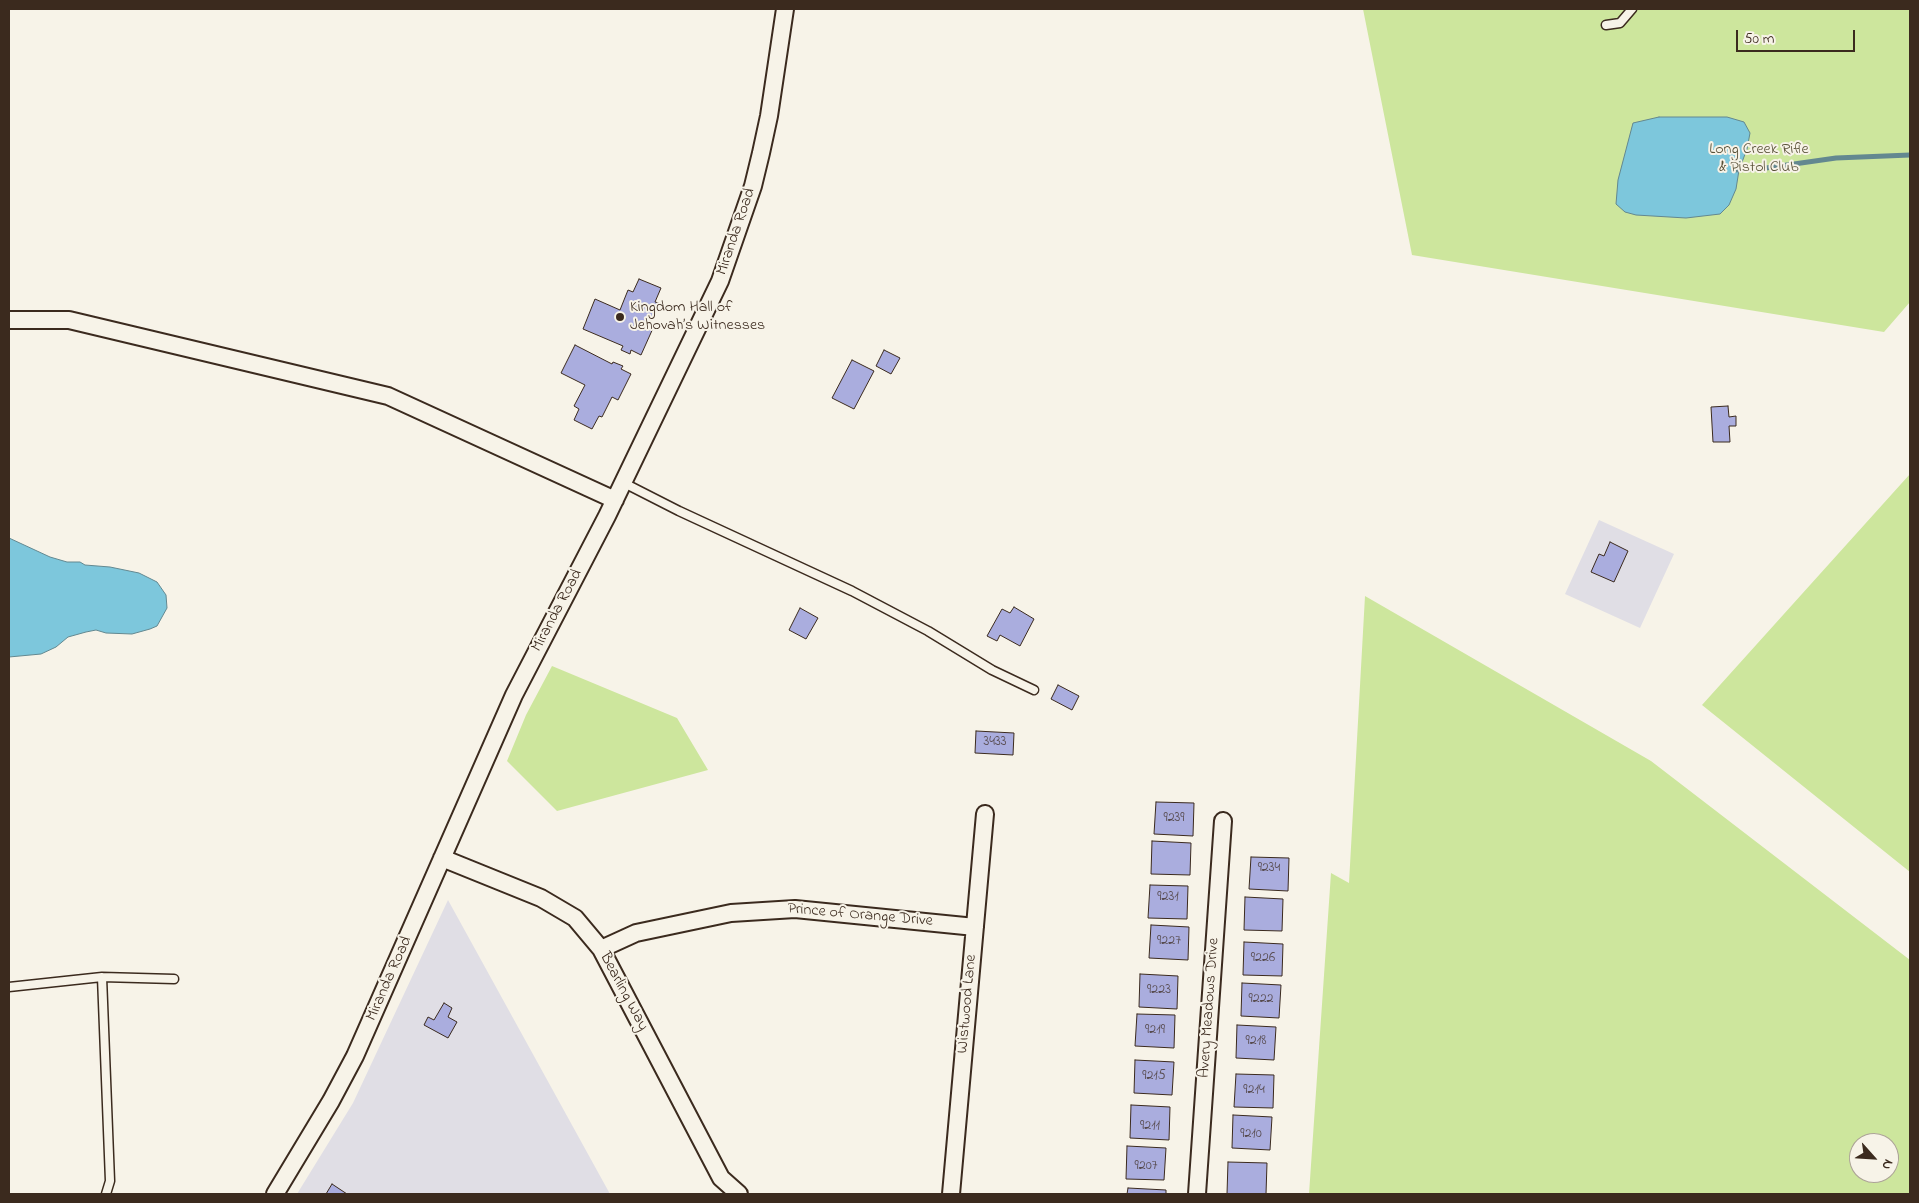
<!DOCTYPE html>
<html>
<head>
<meta charset="utf-8">
<style>
	body { margin:0 }
	#map { position:relative; width:1919px; height:1203px; overflow:hidden; background:#f7f3e8; font-family:"Indie Flower",sans-serif }
	canvas { display:block }
	.frame { position:absolute; inset:0; border:10px solid #3b2a1e; pointer-events:none }
	.north { position:absolute; left:1849px; top:1133px; width:50px; height:50px; box-sizing:border-box; background:#f7f3e8; border:1px solid #aca397; border-radius:50%; rotate:116deg; font-size:14px; font-weight:700; line-height:20px; text-align:center; color:#3b2a1e }
	.north::after { content:''; display:block; margin:auto; width:18px; height:22px; background:#3b2a1e; clip-path:polygon(50% 0,100% 100%,50% 72%,0 100%) }
	.scale { position:absolute; left:1736px; top:30px; width:119px; height:22px; box-sizing:border-box; border:2px solid #3b2a1e; border-top:0; padding-left:6px; font-size:15px; line-height:18px; white-space:nowrap; color:#3b2a1e; -webkit-text-stroke:4px #f7f3e8; paint-order:stroke }
</style>
</head>
<body>
<div id="map">
<canvas width="1919" height="1203"></canvas>
<div class="frame"></div>
<div class="north">N</div>
<div class="scale">50 m</div>
</div>
<script>
const g = document.querySelector('canvas').getContext('2d');
g.lineJoin = 'round';
function fillPath(path, color) {
  g.fillStyle = color;
  g.fill(path, 'evenodd');
}
function poly(rows) {
  const path = new Path2D();
  for (const r of rows) {
    path.moveTo(r[0], r[1]);
    for (let i = 2; i < r.length; i += 2) path.lineTo(r[i], r[i + 1]);
  }
  return path;
}
function stroke(path, color, width, dash) {
  g.strokeStyle = color;
  g.lineWidth = width;
  g.lineCap = dash ? 'butt' : 'round';
  g.setLineDash(dash || []);
  g.stroke(path);
}
function drawText(font, color, halo, rows, align = 'center') {
  g.font = font + ' "Indie Flower",sans-serif';
  g.lineWidth = 4;
  g.setLineDash([]);
  g.textBaseline = 'middle';
  g.strokeStyle = halo;
  g.fillStyle = color;
  for (const [text, x, y, turn = 0] of rows) {
    g.save();
    g.translate(x, y);
    g.rotate((+turn || 0) * Math.PI / 180);
    g.textAlign = isNaN(turn) ? turn : align;
    if (halo) g.strokeText(text, 0, 0);
    g.fillText(text, 0, 0);
    g.restore();
  }
}
const built = poly([
	[1599,520,1674,554,1640,628,1565,594],
	[448,900,610,1194,297,1194,353,1103]
]);
const green = poly([
	[1363,9,1910,9,1910,302,1884,332,1412,255],
	[1910,474,1910,872,1702,705],
	[1365,596,1651,761,1910,960,1910,1194,1309,1194,1331,873,1349,883],
	[1859,1143,1889,1143,1889,1173,1859,1173],
	[552,666,677,718,708,770,557,811,507,761,526,715]
]);
const water = poly([
	[1659,117,1727,117,1744,122,1750,133,1747,149,1739,170,1736,189,1729,205,1720,214,1686,218,1636,215,1625,212,1616,204,1618,180,1633,123,1659,117],
	[9,538,50,557,67,562,80,562,85,565,110,567,139,573,157,582,166,595,167,608,157,626,150,629,132,634,106,633,96,630,86,632,68,637,56,647,41,654,9,657,9,538]
]);
const stream = poly([
	[1734,170,1766,168,1836,158,1910,155]
]);
const building = poly([
	[639,279,661,288,655,302,659,303,650,324,654,326,641,355,631,350,630,354,621,350,623,346,583,329,595,299,620,310,628,290,633,292,639,279],
	[575,345,612,364,613,362,623,366,621,369,631,374,618,400,612,397,602,417,599,416,592,429,574,420,579,409,574,406,585,385,561,373,575,345],
	[884,350,900,358,891,374,876,366,884,350],
	[852,360,874,371,854,409,832,398,852,360],
	[1728,406,1729,417,1736,416,1736,426,1729,426,1730,442,1713,442,1711,407,1728,406],
	[1610,542,1628,551,1614,582,1591,572,1599,554,1604,556,1610,542],
	[1014,607,1034,619,1020,646,1000,635,997,641,987,636,1002,609,1010,613,1014,607],
	[800,608,818,618,806,639,789,630,800,608],
	[1058,685,1079,696,1072,710,1051,699,1058,685],
	[976,731,1014,733,1013,755,975,753,976,731],
	[1156,802,1194,803,1193,836,1154,834,1156,802],
	[1152,841,1191,843,1190,875,1151,874,1152,841],
	[1251,857,1289,858,1288,891,1249,889,1251,857],
	[1150,885,1188,886,1187,919,1148,918,1150,885],
	[1245,897,1283,899,1282,931,1244,930,1245,897],
	[1151,925,1189,927,1188,960,1149,958,1151,925],
	[1244,942,1283,944,1282,976,1243,975,1244,942],
	[1140,974,1178,976,1177,1009,1139,1007,1140,974],
	[1242,983,1281,985,1279,1018,1241,1016,1242,983],
	[444,1003,452,1008,448,1017,457,1022,448,1038,424,1025,428,1017,434,1020,444,1003],
	[1137,1014,1175,1015,1174,1048,1135,1046,1137,1014],
	[1237,1025,1276,1027,1274,1060,1236,1058,1237,1025],
	[1135,1060,1174,1062,1172,1095,1134,1093,1135,1060],
	[1236,1074,1274,1075,1273,1108,1234,1107,1236,1074],
	[1131,1105,1170,1107,1169,1140,1130,1138,1131,1105],
	[1233,1115,1272,1117,1270,1150,1232,1148,1233,1115],
	[1127,1146,1166,1148,1164,1180,1126,1179,1127,1146],
	[1228,1162,1267,1163,1266,1194,1227,1194,1228,1162],
	[332,1184,347,1194,326,1194,332,1184],
	[1128,1188,1166,1190,1166,1194,1127,1194,1128,1188]
]);
const lane = poly([
	[1606,25,1620,23,1632,9],
	[624,483,679,511,852,591,928,631,992,670,1034,690],
	[102,977,110,1181,106,1194],
	[9,987,102,977,174,979]
]);
const street = poly([
	[9,320,69,320,388,396,615,500],
	[442,858,541,898,575,918,601,949,721,1178,739,1194],
	[601,949,636,933,731,913,795,909,975,927],
	[275,1194,331,1101,355,1056,514,695,607,516,720,281,753,186,761,153,769,116,785,9],
	[951,1194,985,814],
	[1197,1194,1223,821]
]);
const markers = [
	[620,317,5,"#3b2a1e"]
];
const numberNames = [
	["3433",995,743],
	["9239",1174,819],
	["9234",1269,869],
	["9231",1168,898],
	["9227",1169,942],
	["9226",1263,959],
	["9223",1159,991],
	["9222",1261,1000],
	["9219",1155,1031],
	["9218",1256,1042],
	["9215",1154,1077],
	["9214",1254,1091],
	["9211",1150,1127],
	["9210",1251,1135],
	["9207",1146,1167]
];
const parkNames = [
	["Long Creek Rifle",1759,150],
	["& Pistol Club",1759,168]
];
const streetNames = [
	["Miranda Road",737,232,-71],
	["Miranda Road",558,611,-62],
	["Prince of Orange Drive",860,916,5],
	["Miranda Road",390,979,-66],
	["Bearling Way",623,992,62],
	["Wistwood Lane",968,1004,-85],
	["Avery Meadows Drive",1210,1008,-86]
];
const poiNames = [
	["Kingdom Hall of",630,308],
	["Jehovah’s Witnesses",630,326]
];
fillPath(built, '#e0dee5');
fillPath(green, '#cde69d');
fillPath(water, '#7dc7dc');
stroke(water, '#638890', 1);
stroke(stream, '#638890', 5);
fillPath(building, '#aaadde');
stroke(building, '#3b2a1e', 1);
stroke(lane, '#3b2a1e', 11);
stroke(street, '#3b2a1e', 20);
stroke(lane, '#f7f3e8', 8);
stroke(street, '#f7f3e8', 16);
for (const [x, y, r, color] of markers) {
  const dot = new Path2D();
  dot.arc(x, y, r, 0, 2 * Math.PI);
  g.fillStyle = color;
  g.fill(dot);
  stroke(dot, '#f7f3e8', 2);
}
drawText('14px', '#574b4e', null, numberNames);
drawText('16px', '#585037', '#f7f3e8', parkNames);
drawText('16px', '#3b2a1e', '#f7f3e8', streetNames);
drawText('16px', '#3b2a1e', '#f7f3e8', poiNames, 'left');
</script>
</body>
</html>
